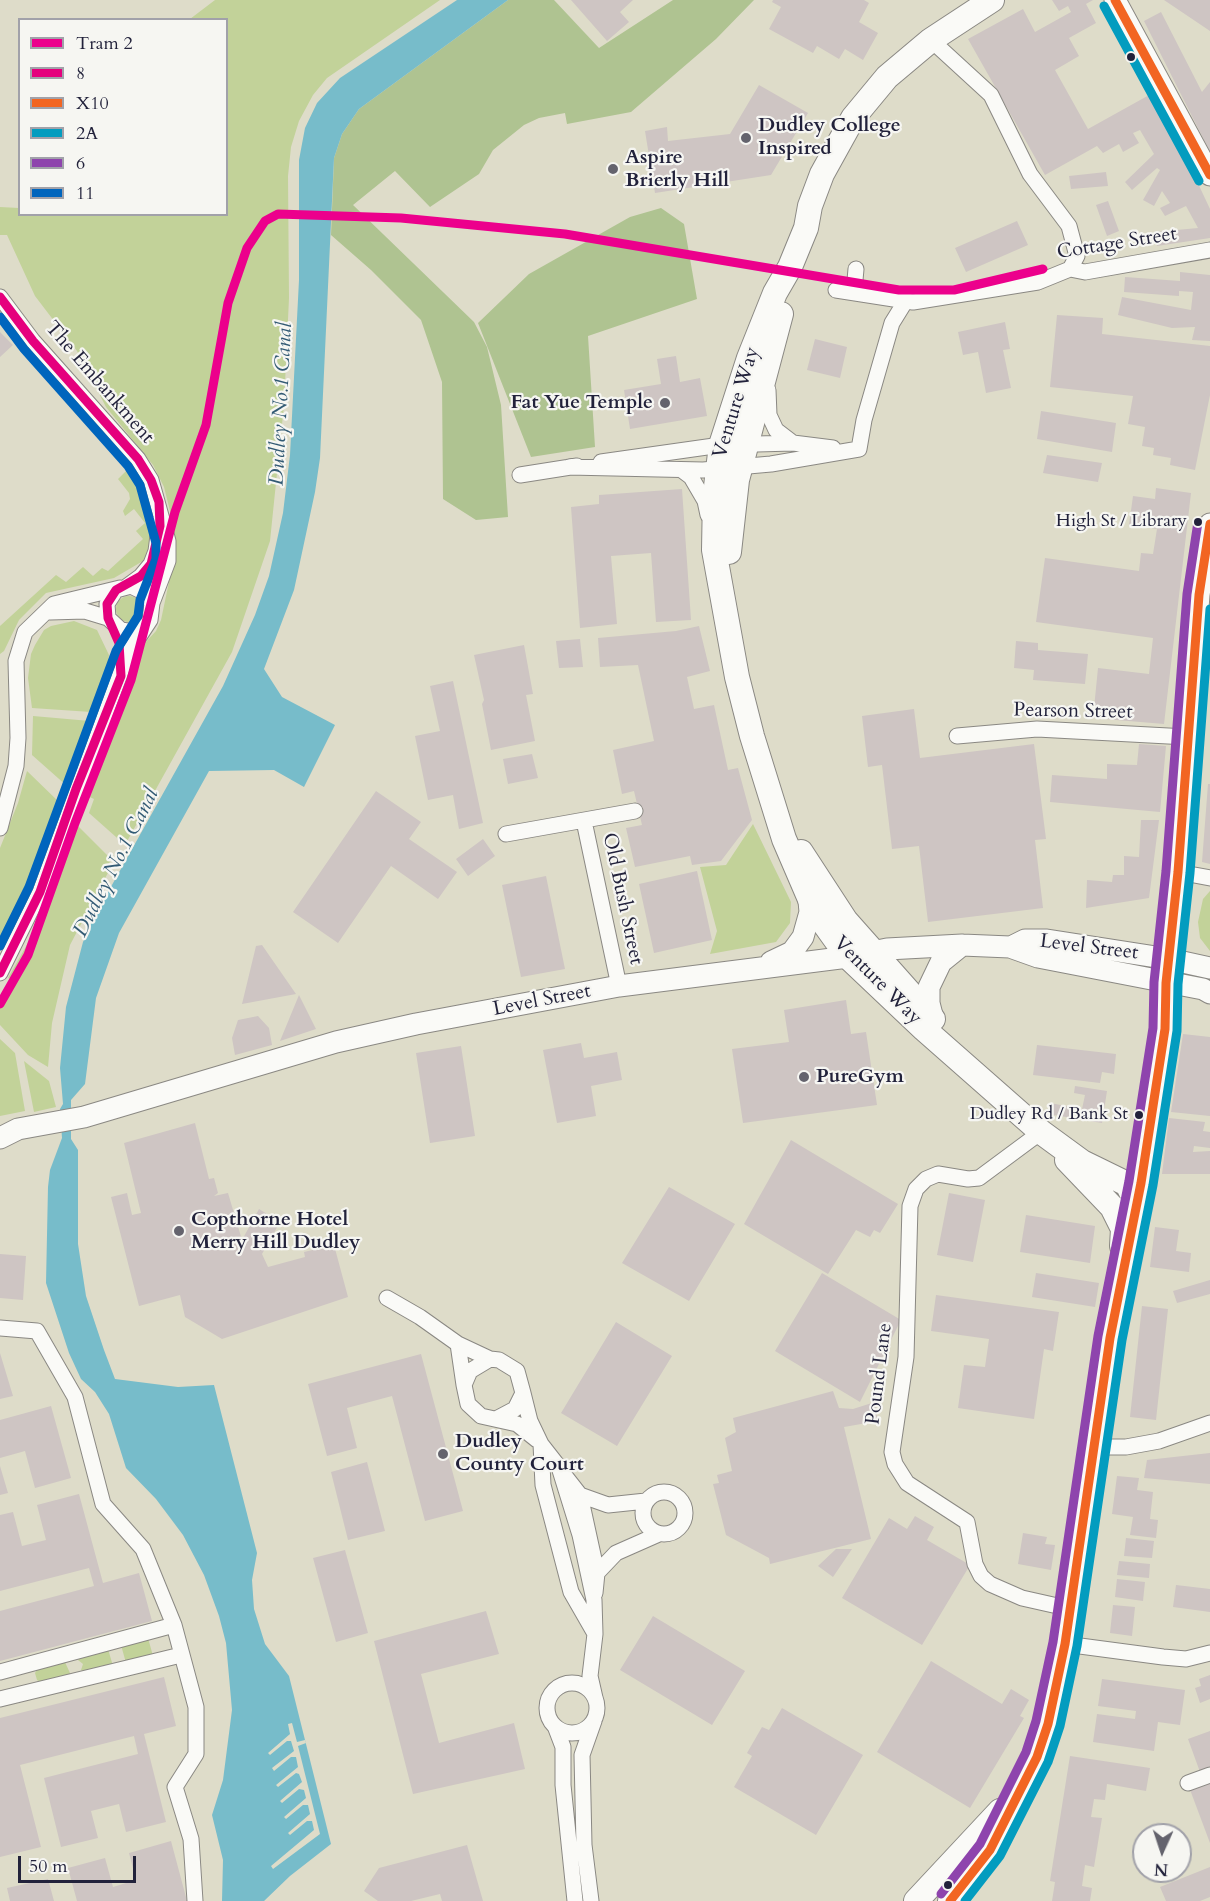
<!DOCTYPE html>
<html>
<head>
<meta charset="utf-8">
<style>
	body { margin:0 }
	#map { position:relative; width:1210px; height:1901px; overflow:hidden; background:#dedcc9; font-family:Cardo,serif }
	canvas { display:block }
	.legend { position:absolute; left:18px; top:18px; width:210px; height:198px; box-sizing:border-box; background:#f6f6f2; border:2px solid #a1a1a9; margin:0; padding:8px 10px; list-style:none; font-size:18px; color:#22223b }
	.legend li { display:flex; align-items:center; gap:12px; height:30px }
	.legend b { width:30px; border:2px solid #a1a1a9 }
	.north { position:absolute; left:1132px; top:1823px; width:60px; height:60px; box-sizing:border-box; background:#f6f6f2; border:2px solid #a1a1a9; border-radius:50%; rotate:183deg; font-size:16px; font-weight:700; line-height:24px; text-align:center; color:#22223b }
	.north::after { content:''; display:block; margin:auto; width:21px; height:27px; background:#64636d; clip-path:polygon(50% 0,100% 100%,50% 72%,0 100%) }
	.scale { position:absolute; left:18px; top:1856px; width:118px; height:27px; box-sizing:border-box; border:3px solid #22223b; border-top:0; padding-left:8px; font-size:18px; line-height:21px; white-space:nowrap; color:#22223b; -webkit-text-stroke:4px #f6f6f2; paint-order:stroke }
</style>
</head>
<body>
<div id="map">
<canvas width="1210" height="1901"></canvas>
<ul class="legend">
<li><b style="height:8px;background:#ec008c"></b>Tram 2</li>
<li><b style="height:8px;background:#e5007d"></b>8</li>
<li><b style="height:8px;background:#f26522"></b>X10</li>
<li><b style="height:8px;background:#039cbf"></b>2A</li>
<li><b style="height:8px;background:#8e44ad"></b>6</li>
<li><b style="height:8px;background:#0065bd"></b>11</li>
</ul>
<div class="north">N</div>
<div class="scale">50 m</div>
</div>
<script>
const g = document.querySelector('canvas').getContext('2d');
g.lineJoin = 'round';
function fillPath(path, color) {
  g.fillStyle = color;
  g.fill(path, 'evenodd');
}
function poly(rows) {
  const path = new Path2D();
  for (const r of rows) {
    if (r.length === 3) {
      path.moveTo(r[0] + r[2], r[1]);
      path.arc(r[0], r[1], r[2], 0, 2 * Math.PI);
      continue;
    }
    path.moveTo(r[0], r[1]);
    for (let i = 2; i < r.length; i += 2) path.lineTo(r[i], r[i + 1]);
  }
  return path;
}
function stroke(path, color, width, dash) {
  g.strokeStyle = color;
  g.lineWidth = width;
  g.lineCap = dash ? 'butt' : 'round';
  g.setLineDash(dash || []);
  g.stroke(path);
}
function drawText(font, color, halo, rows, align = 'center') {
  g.font = font + ' Cardo,serif';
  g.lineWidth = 4.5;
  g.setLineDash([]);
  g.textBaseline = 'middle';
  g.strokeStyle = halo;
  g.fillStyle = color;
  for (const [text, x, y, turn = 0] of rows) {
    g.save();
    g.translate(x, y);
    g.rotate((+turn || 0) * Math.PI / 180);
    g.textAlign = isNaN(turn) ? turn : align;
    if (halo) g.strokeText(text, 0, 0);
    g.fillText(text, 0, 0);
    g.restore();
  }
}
const green = poly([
	[215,0,440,0,327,78,313,95,299,121,291,147,288,176,289,298,284,405,270,541,232,652,125,845,89,813,94,799,85,795,123,703,143,645,156,631,161,620,174,558,171,515,164,487,153,465,106,407,77,351,35,296,7,235,0,235,0,207,19,208,20,214,226,214,226,20,190,19],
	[128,469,146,498,152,516,149,551,143,561,114,578,46,593,19,620,4,651,0,654,0,626,56,575,66,582,83,567,93,576,102,568,108,571,143,539,136,531,145,523,134,509,125,516,123,511,130,499,129,493,118,479],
	[129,609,13],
	[74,621,97,630,109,655,106,677,91,712,32,708,28,678,31,654,35,645,44,630,51,626],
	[33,716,90,721,67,786,32,755],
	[27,771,59,802,44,848,18,915,0,942,0,848,18,803],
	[75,823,109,857,110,869,70,945,52,1023,48,1067,28,1055,0,1025,0,1004,14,981,8,978,37,927,67,853],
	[753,824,791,902,790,923,776,942,710,954,717,931,700,867,726,865],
	[1210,891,1210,951,1200,938,1198,922,1203,899],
	[0,1039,15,1053,25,1111,0,1116],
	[24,1061,49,1081,56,1107,34,1112],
	[148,1638,153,1656,126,1663,121,1645],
	[108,1649,113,1666,86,1672,81,1670,83,1664,78,1660,82,1656],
	[64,1660,70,1673,69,1677,43,1684,37,1680,35,1673,39,1667]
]);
const forest = poly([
	[508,0,554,0,599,48,673,0,754,0,716,39,631,112,567,124,565,113,539,118,524,125,493,150,479,174,430,207,395,171,353,205,474,322,487,347,501,405,508,517,476,520,443,499,442,382,421,320,371,270,331,235,334,158,342,134,359,109],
	[661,208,684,224,697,299,588,336,595,447,531,457,478,323,529,274,630,217]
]);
const water = poly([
	[457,0,508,0,359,109,342,134,334,158,320,458,315,492,294,590,264,669,282,697,335,725,304,787,274,770,209,771,119,933,96,998,85,1084,71,1100,71,1139,78,1150,78,1244,86,1296,104,1350,115,1379,178,1387,214,1385,257,1553,252,1580,254,1609,265,1644,289,1676,331,1844,290,1876,264,1901,222,1901,223,1860,212,1815,223,1780,232,1710,226,1643,219,1616,204,1575,183,1535,156,1499,126,1468,109,1414,95,1392,81,1379,69,1353,46,1283,48,1187,50,1170,62,1138,60,1109,63,1104,60,1068,66,1007,83,942,93,919,223,686,255,615,269,576,283,513,290,455,299,280,299,160,305,128,317,103,340,78]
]);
const pier = poly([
	[292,1723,297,1742,305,1740,306,1743,298,1746,320,1834,273,1869,271,1866,314,1830,312,1821,307,1821,290,1835,288,1833,310,1814,308,1805,303,1805,286,1819,284,1817,306,1798,304,1790,299,1789,282,1803,280,1801,302,1782,299,1774,296,1773,278,1787,276,1785,298,1767,296,1757,291,1757,274,1771,272,1768,294,1751,291,1741,287,1741,270,1755,268,1753,290,1734,288,1724]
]);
const building = poly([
	[571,0,633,0,620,12,629,22,607,41],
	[773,0,864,0,869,3,859,22,878,33,863,60,845,49,839,59,817,46,813,53,769,29,781,7,772,2],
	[1052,0,1093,0,1086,4,1096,23,1069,38,1079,56,1055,70,1088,129,1151,94,1187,160,1210,209,1210,238,1157,246,1155,232,1198,228,1186,206,1165,216,1160,208,1170,203,1162,191,1154,206,1143,200,1160,170,1157,168,1132,190,1125,182,1154,154,1140,130,1133,133,1139,143,1123,152,1119,144,1103,153,1097,146,1045,175,968,39,1023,9,1035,32,1071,12,1068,6,1059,11],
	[1164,0,1210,0,1210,31],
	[1161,12,1202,92,1210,82,1210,152,1144,21],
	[759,85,808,113,771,175,655,193,645,131,667,127,668,141,730,134],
	[1106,172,1108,186,1071,189,1069,176],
	[1108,201,1119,231,1107,236,1096,205],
	[1017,221,1028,245,966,272,955,248],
	[1180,272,1210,275,1210,341,1192,340,1195,327,1172,328,1118,315,1122,297,1191,310,1193,292,1179,291,1179,296,1124,292,1125,277,1180,281],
	[1057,315,1103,318,1102,334,1210,346,1210,395,1195,470,1170,465,1171,458,1153,455,1154,448,1142,446,1145,427,1128,424,1133,396,1050,387],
	[1005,322,1010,349,1003,350,1011,388,986,393,978,352,963,355,958,332],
	[0,332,13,345,0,357],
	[815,339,847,347,840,378,807,370],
	[676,356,680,382,700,378,707,416,630,429,624,390,661,384,657,359],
	[1041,411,1116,423,1112,452,1037,439],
	[1047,455,1102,463,1098,482,1043,473],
	[1156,488,1191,493,1164,724,1093,718,1098,668,1149,674,1153,638,1036,622,1045,558,1139,571,1141,553,1153,554,1157,529,1129,525,1133,496,1155,499],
	[682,489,691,620,656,622,651,553,611,556,617,624,580,628,571,507,599,504,599,495],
	[699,626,710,671,687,677,694,709,714,705,728,770,738,768,752,820,721,861,692,865,690,856,635,867,626,828,642,825,634,791,622,794,613,750,654,741,638,665,600,667,598,638,676,631],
	[580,639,583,667,559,668,556,641],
	[1016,641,1038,643,1038,650,1088,654,1085,684,1033,680,1034,670,1014,668],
	[524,645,533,694,526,695,535,741,491,750,482,704,484,700,474,655],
	[453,681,483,823,459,829,453,795,428,800,415,736,440,731,430,686],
	[914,709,920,758,1034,744,1046,839,1035,840,1043,908,928,922,919,846,892,849,882,765,868,767,862,716],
	[1139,744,1166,746,1160,812,1050,802,1052,775,1107,779,1107,764,1137,765],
	[532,754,538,778,508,784,503,759],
	[1208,784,1210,784,1210,864,1202,862],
	[376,791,421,822,409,839,457,872,438,899,391,866,338,943,293,912],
	[1141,820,1159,820,1149,898,1086,908,1087,880,1112,882,1113,875,1124,875,1124,856,1139,857],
	[483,839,495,856,468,876,456,859],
	[697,871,712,940,654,953,639,884],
	[546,876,565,969,521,977,502,885],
	[262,945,296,994,242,1004,256,946],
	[299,995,316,1029,280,1041],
	[846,1000,851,1034,866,1032,877,1105,743,1123,732,1049,789,1042,784,1010],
	[258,1016,269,1028,272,1045,235,1055,232,1038,238,1020],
	[1183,1034,1210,1037,1210,1116,1171,1112],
	[581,1043,584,1058,617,1052,622,1080,591,1086,596,1116,557,1123,543,1050],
	[1037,1045,1116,1054,1114,1074,1102,1072,1100,1083,1033,1075],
	[461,1046,475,1136,430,1143,416,1053],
	[1075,1086,1107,1091,1102,1123,1048,1114,1050,1103,1082,1109,1085,1095,1074,1093],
	[1169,1118,1205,1122,1203,1131,1210,1132,1210,1148,1194,1146,1193,1152,1210,1151,1210,1174,1162,1174],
	[195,1123,209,1179,214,1178,218,1193,214,1196,228,1193,242,1240,259,1209,280,1222,262,1254,268,1267,305,1257,304,1252,334,1245,348,1297,222,1339,185,1317,180,1295,139,1306,111,1197,127,1193,132,1215,141,1213,124,1143],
	[791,1140,898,1204,880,1233,874,1230,870,1237,856,1230,828,1274,744,1224],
	[669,1187,735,1224,689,1301,622,1263],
	[949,1193,985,1200,973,1262,937,1255],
	[1026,1215,1095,1226,1090,1263,1020,1252],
	[1155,1227,1179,1230,1176,1251,1191,1253,1189,1272,1150,1267],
	[0,1254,26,1256,23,1300,0,1298],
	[822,1273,901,1320,860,1402,775,1351],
	[1036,1273,1099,1283,1095,1307,1032,1297],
	[1210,1280,1210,1294,1177,1303,1173,1291],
	[936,1295,1059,1312,1053,1351,1044,1349,1034,1419,958,1408,964,1365,985,1367,989,1339,931,1331],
	[1142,1306,1168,1309,1156,1420,1130,1417],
	[616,1322,672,1356,617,1446,561,1413],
	[0,1353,13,1396,0,1399],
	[421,1354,463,1511,425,1521,392,1396,347,1408,357,1448,327,1456,308,1384],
	[833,1391,839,1408,853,1409,875,1402,878,1421,844,1427,871,1539,770,1564,769,1558,726,1535,713,1484,719,1483,717,1475,732,1471,725,1438,736,1432,733,1418],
	[51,1406,71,1478,35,1488,25,1451,0,1458,0,1420],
	[1210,1453,1210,1484,1144,1478,1147,1460],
	[367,1462,385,1531,348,1540,331,1472],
	[0,1466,8,1493,0,1495],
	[1117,1476,1139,1478,1137,1490,1153,1492,1150,1519,1158,1520,1156,1538,1130,1535,1133,1517,1112,1514],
	[79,1494,103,1583,139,1573,152,1621,0,1661,0,1611,94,1586,89,1568,0,1591,0,1515,13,1512,22,1546,46,1540,37,1505],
	[915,1516,934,1527,927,1540,970,1565,922,1645,842,1598,889,1518,907,1529],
	[1023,1533,1047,1537,1045,1544,1055,1545,1051,1570,1018,1564],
	[1126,1538,1154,1541,1152,1558,1124,1556],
	[836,1549,852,1549,833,1577,818,1566],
	[345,1550,368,1633,336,1642,313,1558],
	[1119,1561,1150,1564,1149,1578,1117,1575],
	[1117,1579,1145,1582,1143,1601,1115,1597],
	[1176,1585,1210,1589,1210,1612,1173,1607],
	[1113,1605,1135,1607,1132,1636,1110,1633],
	[486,1611,499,1654,421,1674,439,1743,514,1723,525,1769,413,1794,374,1641],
	[653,1616,745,1671,712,1725,620,1670],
	[931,1661,1002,1704,1011,1689,1029,1700,1020,1716,1024,1718,970,1808,877,1752],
	[1210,1675,1210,1699,1200,1703,1195,1688,1201,1686,1199,1679],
	[164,1677,176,1726,144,1734,166,1822,126,1832,119,1804,91,1811,98,1838,61,1847,44,1778,138,1754,134,1736,20,1765,41,1847,0,1857,0,1718],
	[1102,1679,1185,1690,1180,1725,1158,1722,1154,1751,1093,1742,1097,1714,1135,1719,1136,1711,1098,1706],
	[782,1708,863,1755,816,1835,734,1787,752,1756,747,1753,762,1727,769,1730],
	[1210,1731,1210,1768,1200,1772,1188,1739],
	[1070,1756,1150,1768,1146,1791,1107,1784,1105,1800,1094,1799,1091,1817,1102,1818,1094,1867,1085,1865,1082,1886,1092,1888,1090,1901,1052,1901,1055,1882,1050,1881],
	[1210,1779,1210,1843,1189,1787],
	[171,1841,187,1901,77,1901,68,1868,105,1858,113,1887,136,1880,129,1853],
	[467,1845,483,1901,442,1901,440,1894,411,1901,378,1901,364,1891,379,1868],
	[1210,1867,1210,1897,1200,1901,1166,1901,1160,1887],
	[48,1879,54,1901,10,1901,7,1888]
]);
const street = poly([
	[931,40,991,95,1030,174,1069,226,1077,256,1070,269],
	[836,290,913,302,1038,282,1070,269,1085,272,1210,250],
	[854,291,856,269],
	[0,297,33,341,138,459,151,480,168,541,168,561,152,603,150,620,127,655,40,892,0,973],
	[768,390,769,415,776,430,793,443],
	[601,462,721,445,793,443,833,448],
	[569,467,703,470,771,464,859,449,864,420,892,323,905,302],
	[683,471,691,477,705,501,708,515],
	[520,475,577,466],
	[126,587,141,576,151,564,156,551,160,520],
	[50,612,85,611,108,618],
	[145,626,134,632,121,630,108,618,107,604,116,590,131,586,145,593,152,603],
	[957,736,1037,729,1187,737],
	[584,821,619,986],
	[0,828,16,766,18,738,16,661,25,632,54,604,120,588],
	[506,834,635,811],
	[1178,872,1210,878],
	[1041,1132,979,1178,968,1179,938,1174,926,1179,916,1189,910,1206,906,1357,892,1452,895,1464,907,1483,967,1522,975,1564,981,1576,990,1584,1022,1598,1071,1609],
	[387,1298,420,1317,458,1344],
	[0,1328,37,1331,75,1397,103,1504,143,1549,174,1625,196,1707,196,1754,175,1787,191,1839,195,1901],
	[464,1385,458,1344,490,1359],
	[523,1393,530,1421,541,1444,559,1467,580,1535,594,1600,595,1634,590,1676,595,1698],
	[498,1418,515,1409,523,1393,517,1371,499,1360,490,1359,470,1371,464,1385,468,1404,481,1416,517,1424,537,1440],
	[541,1444,543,1485,571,1592,594,1632],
	[1095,1447,1126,1447,1159,1441,1210,1423],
	[562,1472,580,1495,597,1573,595,1593],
	[664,1513,21],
	[580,1495,608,1505,646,1501],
	[597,1573,616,1553,659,1534],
	[1065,1644,1163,1657,1186,1659,1210,1653],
	[0,1672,174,1625],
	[572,1708,25],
	[0,1699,181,1655],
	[555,1726,563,1747,563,1785,575,1901],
	[1188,1783,1210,1775],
	[591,1901,584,1845,582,1755,594,1721]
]);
const secondary = poly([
	[1115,0,1210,175],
	[1011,947,1025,940,1047,940,1169,959,1210,968],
	[771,962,792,952,803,937,810,912,809,901],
	[933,1019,929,1003,929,987,941,962,962,945],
	[0,1138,18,1129,84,1117,336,1042,416,1024,619,986,848,957,887,949,962,945,1010,947,1038,957,1203,989,1210,993],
	[1135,1210,1165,1029,1166,983,1178,872,1199,595,1210,524]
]);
const primary = poly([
	[729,552,737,480,781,314],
	[801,852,846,921,933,1019],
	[1067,1160,1112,1207,1123,1229,1122,1246],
	[916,1901,1000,1811],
	[950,1901,990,1850,1037,1757,1048,1724,1071,1609,1110,1338,1135,1210,1132,1194,1127,1184,1082,1162,1041,1132,924,1029,848,957,815,911,784,839,752,736,737,677,714,550,715,495,721,445,749,358,775,293,790,267,806,228,810,206,822,174,853,118,887,77,931,40,992,0]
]);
const bus1 = poly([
	[0,297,33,341,138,459,151,480,159,502,160,526,151,564,141,576,116,590,107,604,108,618,119,643,121,676,76,789,40,892,0,973]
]);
const bus2 = poly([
	[1115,0,1210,175],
	[950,1901,990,1850,1037,1757,1048,1724,1065,1644,1110,1338,1141,1183,1165,1029,1166,983,1178,872,1199,595,1210,524]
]);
const bus3 = poly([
	[1104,6,1199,181],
	[965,1901,1000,1856,1048,1762,1060,1726,1077,1646,1122,1340,1153,1185,1177,1031,1178,984,1190,873,1210,609]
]);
const bus4 = poly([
	[941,1894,980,1844,1026,1752,1036,1721,1053,1642,1098,1336,1129,1181,1153,1028,1154,982,1166,871,1187,594,1198,522]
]);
const bus5 = poly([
	[0,317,24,349,128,466,140,485,156,543,156,559,140,600,138,616,116,651,29,887,0,946]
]);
const tram1 = poly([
	[0,1004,28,955,75,823,131,680,175,512,206,425,228,303,247,248,265,221,278,214,401,218,565,234,899,290,954,290,1043,269]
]);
const markers = [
	[1131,57,5,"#22223b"],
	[746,138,6,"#64636d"],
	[613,169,6,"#64636d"],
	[665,403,6,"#64636d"],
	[1198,522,5,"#22223b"],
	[804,1077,6,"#64636d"],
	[1139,1115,5,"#22223b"],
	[179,1231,6,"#64636d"],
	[443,1454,6,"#64636d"],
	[948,1885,5,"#22223b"]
];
const busNames = [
	["High St / Library",1187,522],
	["Dudley Rd / Bank St",1128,1115]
];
const poiNames = [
	["Dudley College",758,126],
	["Inspired",758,149],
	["Aspire",625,158],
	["Brierly Hill",625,181],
	["Fat Yue Temple",653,403,"right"],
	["PureGym",816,1077],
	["Copthorne Hotel",191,1220],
	["Merry Hill Dudley",191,1243],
	["Dudley",455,1442],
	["County Court",455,1465]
];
const streetNames = [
	["Cottage Street",1117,244,-9],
	["The Embankment",99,383,49],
	["Venture Way",737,403,-73],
	["Pearson Street",1073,712,1],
	["Old Bush Street",622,899,78],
	["Level Street",1089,948,7],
	["Venture Way",877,981,45],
	["Level Street",542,1001,-11],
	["Pound Lane",880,1374,-83]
];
const waterNames = [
	["Dudley No.1 Canal",282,404,-87],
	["Dudley No.1 Canal",117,863,-63]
];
fillPath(green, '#c2d299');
fillPath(forest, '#afc391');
fillPath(water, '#77bcca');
fillPath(pier, '#dedcc9');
fillPath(building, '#cec5c3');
stroke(street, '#8a8883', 17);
stroke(secondary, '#8a8883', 23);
stroke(primary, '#8a8883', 26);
stroke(street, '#fafaf7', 15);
stroke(secondary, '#fafaf7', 21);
stroke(primary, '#fafaf7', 24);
stroke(bus1, '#e5007d', 9);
stroke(bus2, '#f26522', 9);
stroke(bus3, '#039cbf', 9);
stroke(bus4, '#8e44ad', 9);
stroke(bus5, '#0065bd', 9);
stroke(tram1, '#ec008c', 9);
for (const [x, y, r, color] of markers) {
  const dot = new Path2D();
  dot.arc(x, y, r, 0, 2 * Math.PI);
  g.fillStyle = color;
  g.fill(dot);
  stroke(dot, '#f6f6f2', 2);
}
drawText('18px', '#22223b', '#f6f6f2', busNames, 'right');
drawText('bold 20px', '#22223b', '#f6f6f2', poiNames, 'left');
drawText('20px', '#22223b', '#f6f6f2', streetNames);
drawText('italic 21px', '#325a74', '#f6f6f2', waterNames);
</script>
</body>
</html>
